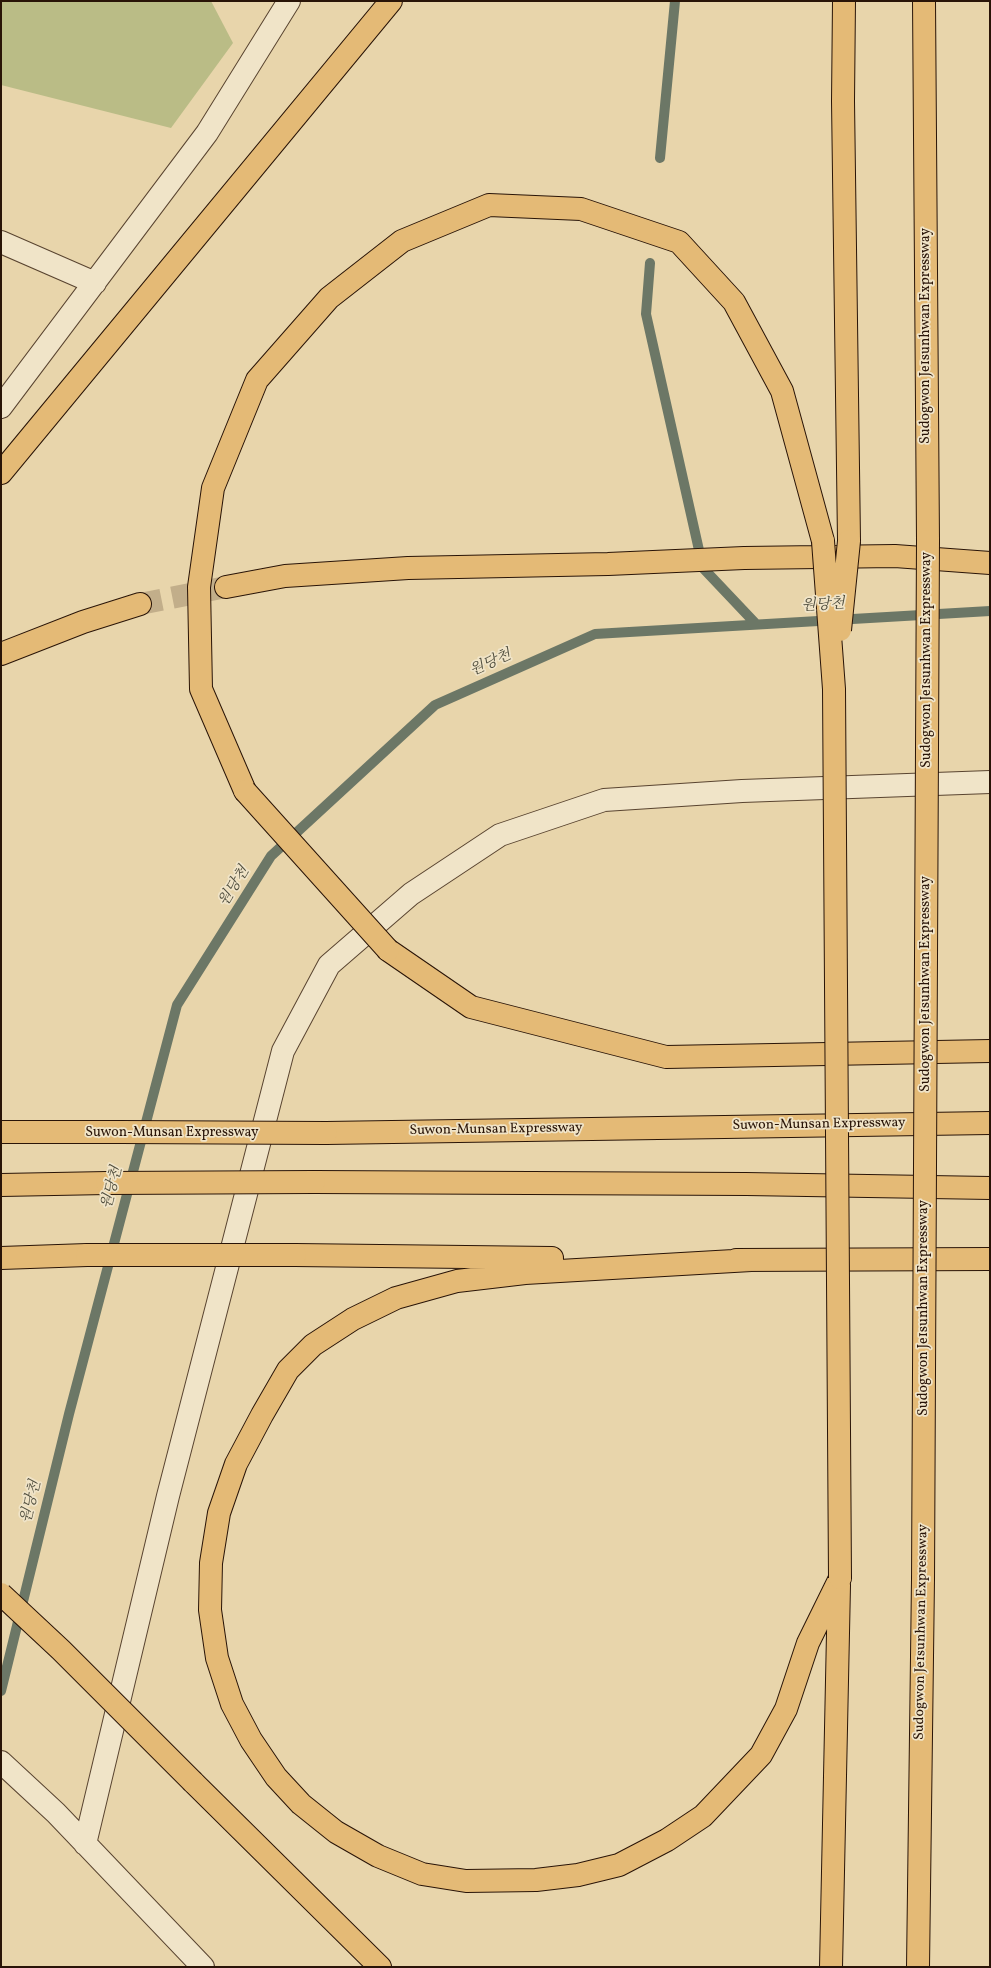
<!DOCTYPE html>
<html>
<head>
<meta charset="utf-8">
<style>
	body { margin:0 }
	#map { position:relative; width:991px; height:1968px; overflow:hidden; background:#e8d5ab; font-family:Vollkorn,serif }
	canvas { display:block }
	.frame { position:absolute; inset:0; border:2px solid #291407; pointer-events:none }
</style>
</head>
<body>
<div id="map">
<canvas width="991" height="1968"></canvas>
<div class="frame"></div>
</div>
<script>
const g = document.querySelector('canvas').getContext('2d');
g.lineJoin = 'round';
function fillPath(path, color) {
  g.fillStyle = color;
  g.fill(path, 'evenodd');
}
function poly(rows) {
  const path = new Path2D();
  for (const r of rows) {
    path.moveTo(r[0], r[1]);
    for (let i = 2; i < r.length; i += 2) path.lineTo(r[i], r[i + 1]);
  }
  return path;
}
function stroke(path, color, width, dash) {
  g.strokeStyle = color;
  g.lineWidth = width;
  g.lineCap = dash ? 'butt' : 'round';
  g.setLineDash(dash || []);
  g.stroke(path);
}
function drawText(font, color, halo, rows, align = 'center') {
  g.font = font + ' Vollkorn,"Noto Serif KR",serif';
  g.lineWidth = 3.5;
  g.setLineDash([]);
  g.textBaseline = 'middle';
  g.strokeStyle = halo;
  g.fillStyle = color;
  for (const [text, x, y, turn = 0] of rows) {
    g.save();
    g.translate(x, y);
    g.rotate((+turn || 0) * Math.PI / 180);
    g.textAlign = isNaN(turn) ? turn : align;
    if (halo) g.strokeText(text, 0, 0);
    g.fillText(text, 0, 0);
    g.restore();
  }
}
const green = poly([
	[1,1,211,1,233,43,171,128,1,85]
]);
const stream = poly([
	[660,158,675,1],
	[650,263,646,314,703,568,756,624],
	[1,1691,69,1414,177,1005,271,856,435,705,595,634,990,611]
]);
const motorwayTunnel = poly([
	[140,604,226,587]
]);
const minor = poly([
	[1,242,95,283],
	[1,407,207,133,289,1],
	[1,1762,56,1813,203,1967],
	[85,1844,168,1496,283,1051,329,965,411,894,500,835,604,800,742,791,990,782]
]);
const motorway = poly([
	[844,1,843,101,849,541],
	[924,1,928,541],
	[1,473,391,1],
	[226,587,285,576,408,568,608,564,744,558,895,556,990,563],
	[1,654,83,622,140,604],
	[245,791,201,689,199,587,213,488,257,380,329,298,402,241,489,205,581,209,679,242,734,302,782,391,823,541],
	[388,950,471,1007,666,1057,990,1051],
	[1,1132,121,1132],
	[326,1133,990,1123],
	[314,1182,746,1184,990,1188],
	[1,1185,107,1183],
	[295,1255,552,1258],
	[1,1258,87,1255],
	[736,1260,990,1259],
	[751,1260,525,1273,457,1281,396,1298,353,1319,313,1345,288,1370,262,1415,236,1464,219,1513,211,1563,210,1610,217,1658,232,1704,251,1740,276,1777,301,1804,336,1832,378,1856,422,1874,466,1881,536,1880,578,1875,619,1865,667,1840,703,1816,761,1755,786,1709,808,1643,840,1578],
	[193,1782,380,1967],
	[831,1967,839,1585],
	[918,1967,923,1579]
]);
const motorwayBridge = poly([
	[823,541,834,689,840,1578],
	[840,630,849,541],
	[245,791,388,950],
	[121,1132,326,1133],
	[107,1183,314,1182],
	[87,1255,295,1255],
	[923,1579,928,541],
	[1,1594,61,1650,193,1782]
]);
const streetNames = [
	["Sudogwon Je1sunhwan Expressway",926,336,-90],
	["Sudogwon Je1sunhwan Expressway",927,660,-90],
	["Sudogwon Je1sunhwan Expressway",926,984,-90],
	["Suwon-Munsan Expressway",819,1125,-1],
	["Suwon-Munsan Expressway",496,1130,-1],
	["Suwon-Munsan Expressway",172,1133],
	["Sudogwon Je1sunhwan Expressway",924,1308,-90],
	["Sudogwon Je1sunhwan Expressway",922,1632,-89]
];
const waterNames = [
	["원당천",823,606,-3],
	["원당천",491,664,-24],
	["원당천",235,887,-58],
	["원당천",113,1188,-75],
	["원당천",32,1502,-76]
];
fillPath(green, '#babc86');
stroke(stream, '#6c7766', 10);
stroke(motorwayTunnel, '#c2ae8a', 22, [22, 11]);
stroke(minor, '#594430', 24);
stroke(motorway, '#291407', 24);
stroke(minor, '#f0e4c8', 22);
stroke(motorway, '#e4ba76', 22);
stroke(motorwayBridge, '#291407', 24, []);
stroke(motorwayBridge, '#e4ba76', 22);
drawText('14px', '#291407', '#f0e4c8', streetNames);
drawText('italic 15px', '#504e3e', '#f0e4c8', waterNames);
</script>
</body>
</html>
